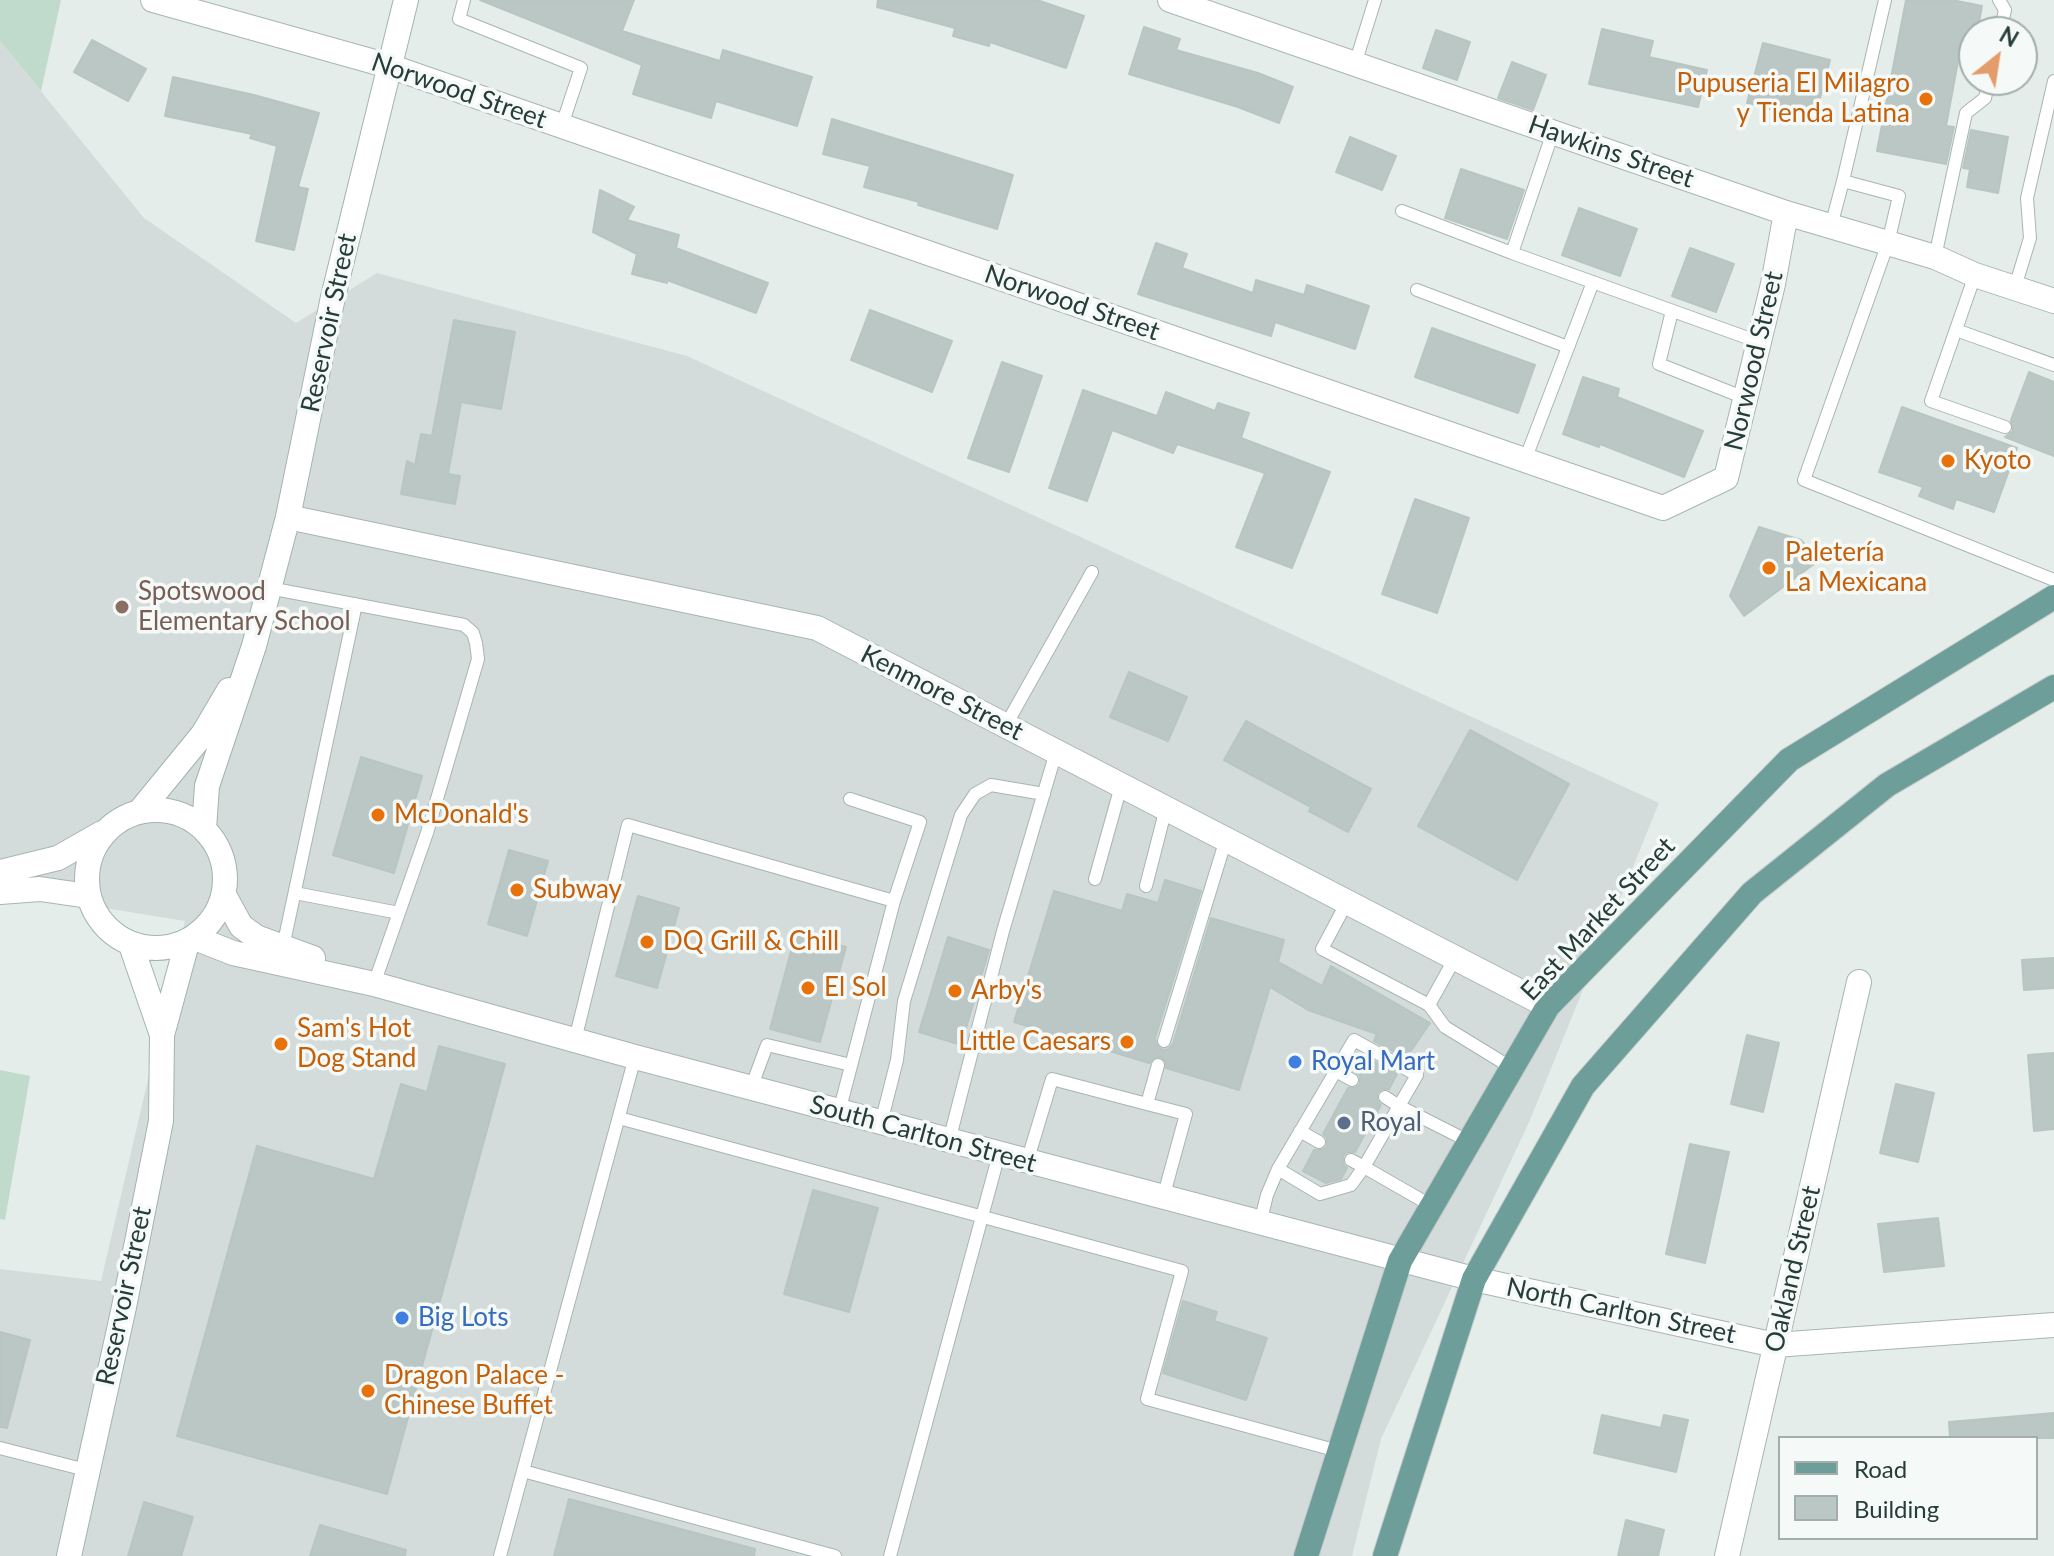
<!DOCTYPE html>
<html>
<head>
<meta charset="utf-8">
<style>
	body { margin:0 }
	#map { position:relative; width:2054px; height:1556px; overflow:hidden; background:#e5edea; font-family:Lato,sans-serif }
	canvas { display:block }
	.legend { position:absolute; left:1778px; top:1436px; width:260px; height:104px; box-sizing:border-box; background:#f5f9f8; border:2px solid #a2aeac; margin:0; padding:10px 14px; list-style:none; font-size:24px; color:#263d3a }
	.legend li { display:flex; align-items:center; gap:16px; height:40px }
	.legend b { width:40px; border:2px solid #a2aeac }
	.north { position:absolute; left:1958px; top:16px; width:80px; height:80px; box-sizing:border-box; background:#f5f9f8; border:2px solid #a2aeac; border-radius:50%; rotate:30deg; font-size:22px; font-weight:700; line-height:32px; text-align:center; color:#263d3a }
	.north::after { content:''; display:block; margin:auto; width:28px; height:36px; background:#e59c6b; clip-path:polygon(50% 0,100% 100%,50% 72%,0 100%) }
</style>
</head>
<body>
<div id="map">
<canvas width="2054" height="1556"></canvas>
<ul class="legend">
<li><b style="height:10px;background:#6e9e99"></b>Road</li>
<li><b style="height:22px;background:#bac7c4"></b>Building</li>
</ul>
<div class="north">N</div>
</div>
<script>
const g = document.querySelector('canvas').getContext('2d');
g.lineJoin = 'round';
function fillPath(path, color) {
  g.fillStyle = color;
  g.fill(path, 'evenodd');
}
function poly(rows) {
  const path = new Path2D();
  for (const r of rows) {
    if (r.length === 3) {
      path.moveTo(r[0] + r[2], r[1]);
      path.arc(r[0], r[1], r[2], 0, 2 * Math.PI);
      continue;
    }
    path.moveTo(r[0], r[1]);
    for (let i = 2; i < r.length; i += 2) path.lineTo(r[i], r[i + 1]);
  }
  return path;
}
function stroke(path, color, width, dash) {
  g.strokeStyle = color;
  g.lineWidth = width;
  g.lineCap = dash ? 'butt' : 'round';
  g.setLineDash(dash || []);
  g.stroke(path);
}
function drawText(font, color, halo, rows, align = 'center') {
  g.font = font + ' Lato,sans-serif';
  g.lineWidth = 7;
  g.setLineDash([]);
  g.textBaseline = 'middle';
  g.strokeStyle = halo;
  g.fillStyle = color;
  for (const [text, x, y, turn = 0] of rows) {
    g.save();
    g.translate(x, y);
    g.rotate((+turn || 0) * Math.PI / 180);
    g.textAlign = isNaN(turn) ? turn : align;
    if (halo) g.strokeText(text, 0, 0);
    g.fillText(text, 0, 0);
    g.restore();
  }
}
const built = poly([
	[0,41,144,218,296,323,377,273,687,356,1659,803,1530,1120,1381,1439,1352,1556,0,1556,0,1269,101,1281,185,921,0,891]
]);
const green = poly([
	[0,0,61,0,41,91,0,41],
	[0,1070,30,1076,5,1220,0,1219]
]);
const building = poly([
	[480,0,634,0,622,31,720,61,723,50,812,77,797,126,716,101,711,118,633,94,642,65,480,0],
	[878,0,1037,0,1084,16,1066,68,990,42,989,46,953,36,955,28,877,7,878,0],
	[1906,0,1952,0,1982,6,1977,32,1974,32,1972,59,1959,56,1946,126,1954,127,1946,164,1877,151,1906,0],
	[1144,27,1180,39,1176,50,1258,73,1293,87,1279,123,1238,107,1129,74,1144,27],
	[1602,29,1653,41,1649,57,1707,70,1698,107,1589,84,1602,29],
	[1436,30,1470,42,1457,80,1423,68,1436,30],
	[92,40,146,69,128,101,74,72,92,40],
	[1763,43,1830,60,1814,121,1747,103,1763,43],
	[1512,62,1546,75,1533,110,1498,98,1512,62],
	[173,77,254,95,319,113,298,187,308,189,294,250,256,241,277,146,250,138,252,134,165,116,173,77],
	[832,119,1013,175,997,229,918,205,919,202,864,187,870,166,823,154,832,119],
	[1971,130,2008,137,1998,193,1967,187,1970,169,1963,168,1971,130],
	[1350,137,1396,156,1382,190,1336,172,1350,137],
	[1461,169,1524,190,1507,239,1445,218,1461,169],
	[600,190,634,207,627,220,679,235,676,248,768,283,756,313,667,280,667,283,632,274,637,254,593,232,600,190],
	[1579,208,1637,229,1620,276,1562,255,1579,208],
	[1156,243,1187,254,1182,268,1253,293,1256,280,1304,295,1307,285,1369,306,1355,349,1275,322,1271,336,1138,294,1156,243],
	[1690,248,1734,264,1716,312,1672,296,1690,248],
	[870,310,952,341,932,392,851,360,870,310],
	[454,320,515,332,501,409,461,402,448,474,460,476,455,504,401,494,407,461,415,465,421,434,432,436,454,320],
	[1432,328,1535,365,1518,413,1415,377,1432,328],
	[1002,362,1042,376,1009,472,968,458,1002,362],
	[2029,372,2054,382,2054,456,2005,437,2013,431,2011,420,2029,372],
	[1583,377,1619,389,1617,397,1703,431,1684,477,1600,444,1599,447,1563,434,1583,377],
	[1083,390,1157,416,1166,392,1215,411,1218,403,1249,413,1241,438,1330,472,1292,568,1236,547,1265,473,1177,444,1173,453,1112,430,1087,501,1049,488,1083,390],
	[1902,407,2017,448,1994,512,1956,499,1953,509,1919,496,1923,487,1879,472,1902,407],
	[1415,499,1469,518,1437,613,1382,594,1415,499],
	[1759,527,1801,540,1818,561,1744,616,1730,596,1759,527],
	[1129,672,1187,697,1168,741,1110,717,1129,672],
	[1246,721,1371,789,1348,832,1309,811,1311,807,1224,760,1246,721],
	[1470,730,1569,784,1517,880,1418,826,1470,730],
	[361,757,422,776,394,873,333,855,361,757],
	[509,850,548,861,527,936,488,924,509,850],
	[1165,880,1201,891,1155,1038,1156,1044,1161,1049,1167,1050,1173,1044,1211,918,1284,940,1278,962,1322,986,1331,966,1430,1023,1406,1058,1374,1041,1377,1034,1308,1010,1270,987,1239,1090,1166,1068,1166,1062,1161,1057,1155,1057,1149,1063,1014,1022,1054,891,1122,911,1127,894,1158,903,1165,880],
	[638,896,679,908,657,988,616,976,638,896],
	[796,933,846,947,820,1042,770,1029,796,933],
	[948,937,989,950,961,1045,919,1032,948,937],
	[2054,958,2054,988,2024,990,2022,960,2054,958],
	[1747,1035,1779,1043,1763,1112,1731,1104,1747,1035],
	[439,1046,505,1064,387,1494,177,1436,257,1146,374,1179,401,1084,427,1092,439,1046],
	[2054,1053,2054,1129,2034,1131,2028,1055,2054,1053],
	[1365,1056,1397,1074,1389,1089,1382,1089,1377,1093,1377,1100,1381,1105,1355,1152,1347,1152,1343,1156,1343,1164,1347,1168,1341,1179,1326,1183,1303,1171,1314,1150,1323,1150,1327,1146,1327,1138,1323,1134,1348,1088,1356,1088,1360,1084,1360,1076,1356,1072,1365,1056],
	[1896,1084,1934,1093,1918,1162,1880,1153,1896,1084],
	[1690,1144,1729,1152,1705,1263,1666,1254,1690,1144],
	[813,1190,878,1208,849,1312,784,1294,813,1190],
	[1938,1218,1944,1266,1884,1272,1878,1224,1938,1218],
	[1183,1301,1217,1312,1214,1321,1267,1338,1246,1400,1163,1373,1183,1301],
	[0,1332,30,1340,7,1428,0,1427,0,1332],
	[2054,1413,2054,1438,1950,1438,1949,1422,2054,1413],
	[1602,1415,1661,1428,1664,1415,1688,1420,1676,1472,1594,1453,1602,1415],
	[569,1499,755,1549,754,1556,554,1556,569,1499],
	[144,1502,193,1517,181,1556,128,1556,144,1502],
	[1626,1520,1664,1530,1658,1556,1618,1556,1626,1520],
	[320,1525,406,1550,405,1556,310,1556,320,1525]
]);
const service = poly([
	[464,0,459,19,581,68,562,125],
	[1885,0,1843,181,1899,196,1888,243,1804,480,2054,580],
	[1999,0,2005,10,2000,32],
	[1355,64,1375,0],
	[1402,211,1512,253,1553,132],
	[1831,226,1843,181],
	[1512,253,1759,342],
	[1935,257,1966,113,1985,98,1989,80],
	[1975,275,1931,401,2005,427],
	[2015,287,2030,238,2027,198,2054,81],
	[1417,290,1568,347],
	[1672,311,1659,364,1745,398],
	[1956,330,2054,365],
	[1525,460,1593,282],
	[269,588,464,625,473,633,476,643,478,659,427,833,374,984],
	[1006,725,1092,572],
	[1095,879,1121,786],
	[1146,886,1166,808],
	[295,893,399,913],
	[1347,902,1322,949,1429,1005,1455,958],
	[283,947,356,604],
	[1429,1005,1445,1027,1512,1068],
	[575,1040,628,825,894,901,920,822,850,799],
	[1164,1041,1226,839],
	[1336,1071,1352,1080],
	[751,1088,767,1045,851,1065],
	[1147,1104,1158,1065],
	[839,1112,894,901],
	[619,1118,1182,1271,1147,1399,1338,1451],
	[881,1123,897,1060,904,1001,961,815,975,794,991,785,1044,794],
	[1300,1131,1319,1142],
	[949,1141,1003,931,1056,752],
	[1027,1162,1052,1079,1147,1104,1186,1114,1163,1198],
	[1278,1169,1320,1194,1351,1185,1364,1167,1351,1160],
	[1432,1206,1364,1167,1399,1106,1470,1142],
	[1260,1223,1267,1195,1278,1169,1354,1040,1417,1075,1399,1106,1385,1097],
	[0,1448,86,1470],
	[523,1471,835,1556],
	[500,1556,635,1057],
	[890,1556,999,1154]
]);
const minor = poly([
	[153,0,389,66,1663,508,1726,478,1773,284,1786,213],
	[1170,0,1786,213,1935,257,1975,275,2054,301],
	[288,517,817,628,1548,1006],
	[0,872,58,858,102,833],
	[0,892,40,889,88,896],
	[1474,1279,1775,1345,2054,1325],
	[1727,1556,1859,982]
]);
const tertiary = poly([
	[224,895,241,926,256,937,313,958],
	[195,938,233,953,374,984,635,1057,1474,1279]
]);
const secondary = poly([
	[156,879,69],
	[140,811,203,734,229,690],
	[204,829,207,786,254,646,288,517,333,297,406,0],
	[131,945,162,1035],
	[69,1556,124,1307,161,1121,162,1035,187,943]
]);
const primary = poly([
	[1306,1556,1400,1261,1548,1006,1789,760,2054,597],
	[1385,1556,1474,1279,1583,1086,1752,893,1887,785,2054,687]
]);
const markers = [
	[1926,99,8,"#e8710a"],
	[1948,461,8,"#e8710a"],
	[1769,568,8,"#e8710a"],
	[122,607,8,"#8d6e63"],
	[378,815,8,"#e8710a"],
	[517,890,8,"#e8710a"],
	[647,942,8,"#e8710a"],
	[808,988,8,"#e8710a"],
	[955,991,8,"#e8710a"],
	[1127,1042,8,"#e8710a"],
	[281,1044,8,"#e8710a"],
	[1295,1062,8,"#3f7fe0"],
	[1344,1123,8,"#5c6f8a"],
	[402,1318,8,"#3f7fe0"],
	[368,1391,8,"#e8710a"]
];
const foodNames = [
	["Pupuseria El Milagro",1910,84,"right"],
	["y Tienda Latina",1910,114,"right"],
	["Kyoto",1964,461],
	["Paletería",1785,553],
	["La Mexicana",1785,583],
	["McDonald's",394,815],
	["Subway",533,890],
	["DQ Grill & Chill",663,942],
	["El Sol",824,988],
	["Arby's",971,991],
	["Sam's Hot",297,1029],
	["Dog Stand",297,1059],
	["Little Caesars",1111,1042,"right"],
	["Dragon Palace -",384,1376],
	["Chinese Buffet",384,1406]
];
const streetNames = [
	["Norwood Street",459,91,19],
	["Hawkins Street",1611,152,19],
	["Norwood Street",1072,303,19],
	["Reservoir Street",329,323,-78],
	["Norwood Street",1754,361,-77],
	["Kenmore Street",942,693,27],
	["East Market Street",1598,919,-47],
	["South Carlton Street",923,1134,15],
	["Oakland Street",1793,1269,-77],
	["Reservoir Street",124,1296,-78],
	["North Carlton Street",1621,1311,12]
];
const educationNames = [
	["Spotswood",138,592],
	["Elementary School",138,622]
];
const shopNames = [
	["Royal Mart",1311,1062],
	["Big Lots",418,1318]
];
const serviceNames = [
	["Royal",1360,1123]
];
fillPath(built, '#d3dcda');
fillPath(green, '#c0dbcc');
fillPath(building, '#bac7c4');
stroke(building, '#b8c6c2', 2);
stroke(service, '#a8b5b2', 14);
stroke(minor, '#a8b5b2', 26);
stroke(tertiary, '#a8b5b2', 26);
stroke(secondary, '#a1b4b0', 26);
stroke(primary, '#c2c9c8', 26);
stroke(service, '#fff', 12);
stroke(minor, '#fff', 24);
stroke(tertiary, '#fff', 24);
stroke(secondary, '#fff', 24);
stroke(primary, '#6e9e99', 24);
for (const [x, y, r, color] of markers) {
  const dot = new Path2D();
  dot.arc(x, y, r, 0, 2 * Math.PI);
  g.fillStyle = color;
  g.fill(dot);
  stroke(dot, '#f5f9f8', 3);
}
drawText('26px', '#c56008', '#f5f9f8', foodNames, 'left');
drawText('26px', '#263d3a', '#f5f9f8', streetNames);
drawText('26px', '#785e54', '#f5f9f8', educationNames, 'left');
drawText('26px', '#366cbe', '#f5f9f8', shopNames, 'left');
drawText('26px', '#4e5e75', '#f5f9f8', serviceNames, 'left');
</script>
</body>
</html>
